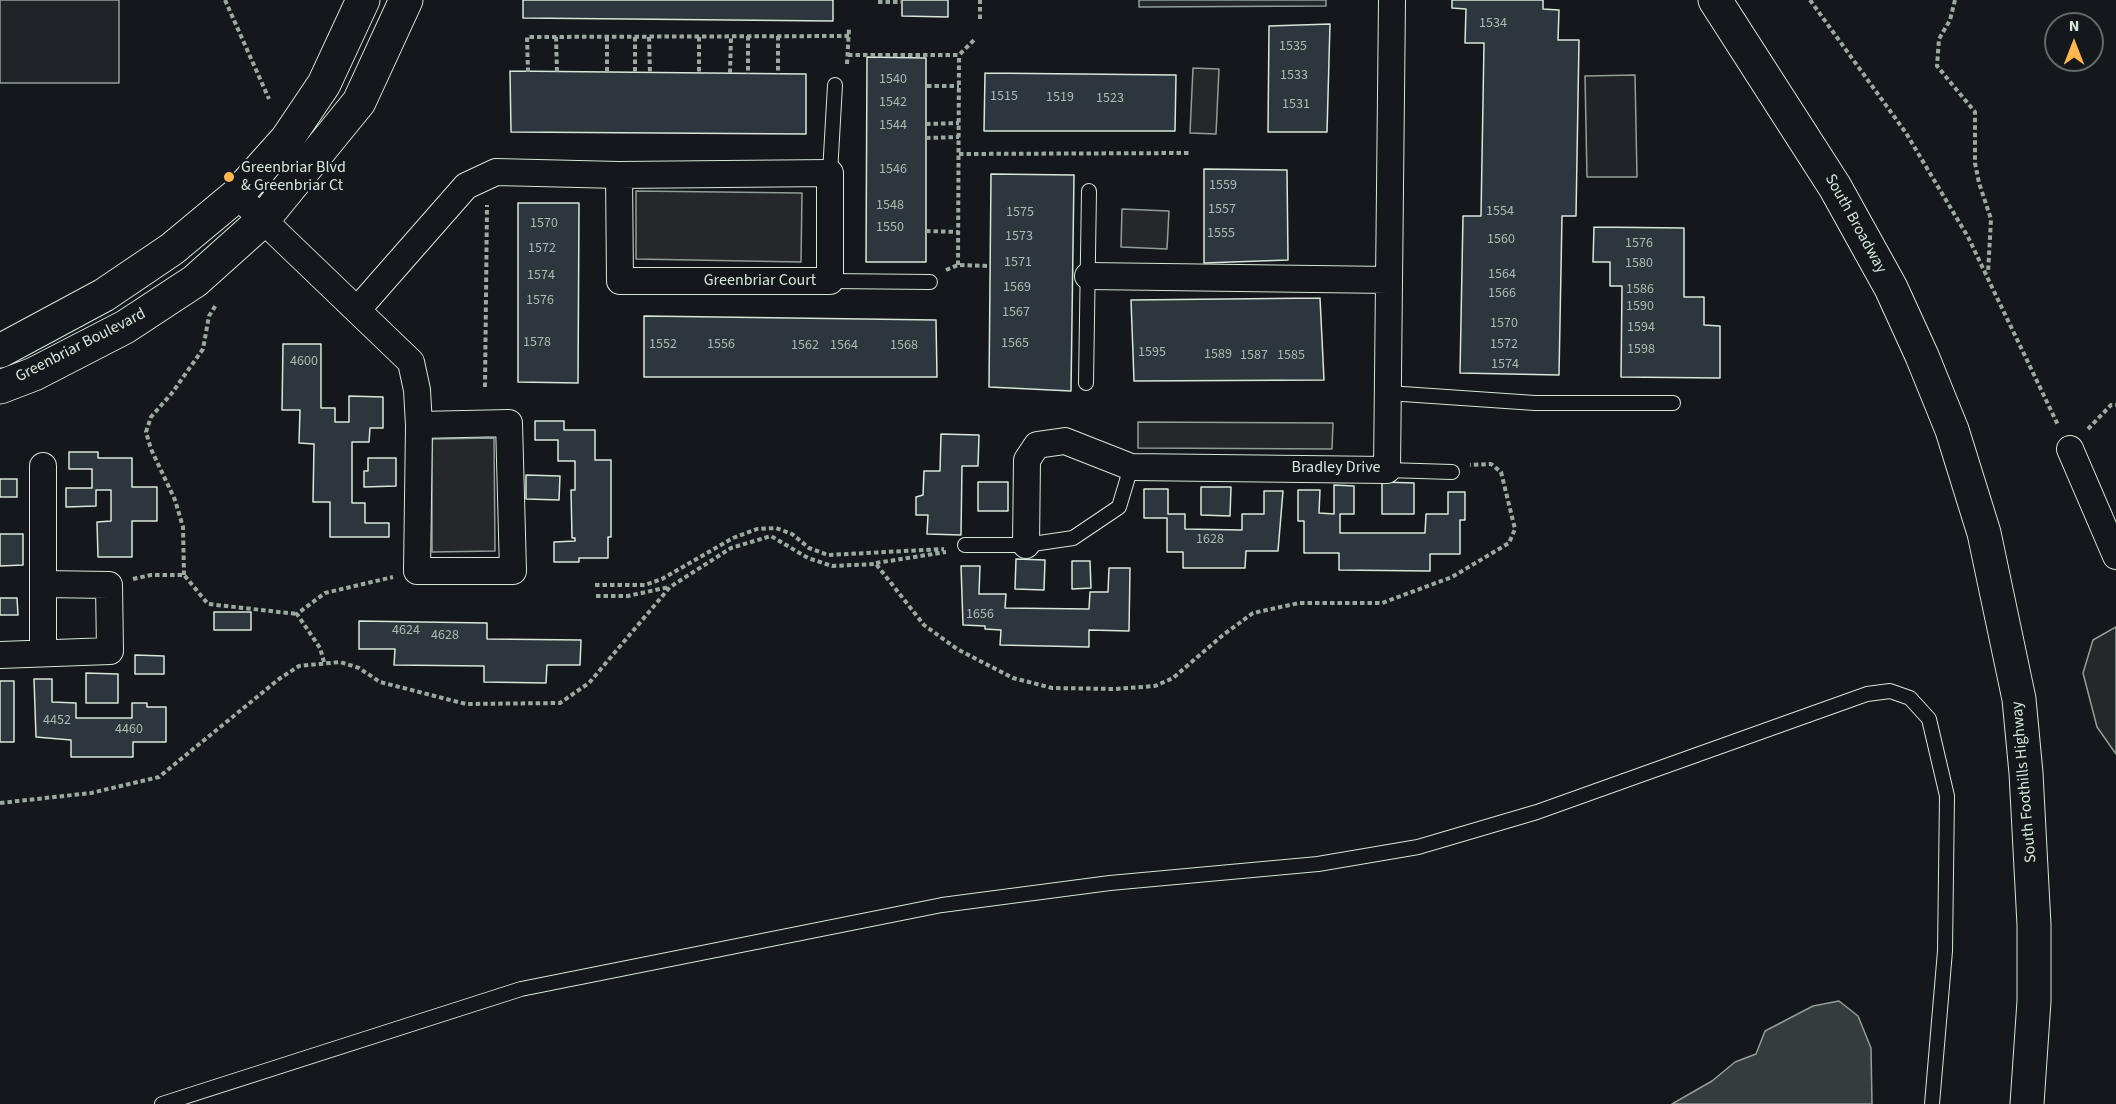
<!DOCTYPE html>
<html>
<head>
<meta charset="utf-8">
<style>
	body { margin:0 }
	#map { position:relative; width:2116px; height:1104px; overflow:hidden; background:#14181c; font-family:"Source Sans 3",sans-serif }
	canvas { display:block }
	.north { position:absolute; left:2044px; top:12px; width:60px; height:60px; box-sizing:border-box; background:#14181c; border:2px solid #626a69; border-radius:50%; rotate:0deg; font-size:16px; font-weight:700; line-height:24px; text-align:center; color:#d8e6dc }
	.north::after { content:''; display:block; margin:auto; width:21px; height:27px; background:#ffb74d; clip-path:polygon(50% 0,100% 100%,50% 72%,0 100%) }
</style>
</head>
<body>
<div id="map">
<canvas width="2116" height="1104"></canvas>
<div class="north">N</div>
</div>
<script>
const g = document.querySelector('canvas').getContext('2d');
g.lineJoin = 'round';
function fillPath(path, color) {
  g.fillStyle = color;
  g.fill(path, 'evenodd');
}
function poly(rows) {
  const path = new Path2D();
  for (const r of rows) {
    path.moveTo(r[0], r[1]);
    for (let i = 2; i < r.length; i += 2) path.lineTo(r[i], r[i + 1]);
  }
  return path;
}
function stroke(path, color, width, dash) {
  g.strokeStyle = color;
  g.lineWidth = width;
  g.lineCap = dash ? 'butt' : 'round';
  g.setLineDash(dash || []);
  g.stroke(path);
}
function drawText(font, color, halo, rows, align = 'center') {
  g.font = font + ' "Source Sans 3",sans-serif';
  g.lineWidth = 4.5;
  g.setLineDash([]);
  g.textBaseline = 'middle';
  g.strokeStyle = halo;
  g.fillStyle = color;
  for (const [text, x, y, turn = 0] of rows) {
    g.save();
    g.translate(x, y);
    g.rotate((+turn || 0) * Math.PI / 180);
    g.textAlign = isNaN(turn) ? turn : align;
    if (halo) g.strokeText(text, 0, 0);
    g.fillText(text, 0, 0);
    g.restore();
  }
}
const green = poly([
	[0,0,119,0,119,83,0,83,0,0],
	[1635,75,1637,177,1587,177,1585,76,1635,75]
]);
const parking = poly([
	[1139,0,1326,0,1326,6,1139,7,1139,0],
	[1193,68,1219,69,1216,134,1190,133,1193,68],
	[636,191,802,193,801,262,636,259,636,191],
	[1122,209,1169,211,1167,249,1121,247,1122,209],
	[1138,422,1333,423,1332,449,1138,448,1138,422],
	[494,438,495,551,432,552,432,439,494,438],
	[2116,627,2116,754,2097,727,2083,673,2093,640,2116,627]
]);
const water = poly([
	[1839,1001,1858,1016,1871,1048,1872,1104,1672,1104,1712,1081,1735,1062,1756,1054,1765,1031,1813,1006,1839,1001]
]);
const building = poly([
	[523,0,833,0,833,21,523,18,523,0],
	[902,0,948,0,948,17,902,16,902,0],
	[1452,0,1543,0,1543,9,1559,10,1558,40,1579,40,1576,216,1562,216,1559,375,1460,373,1463,216,1481,216,1484,43,1465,43,1466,9,1452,8,1452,0],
	[1330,24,1327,132,1268,132,1269,26,1330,24],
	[867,57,926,58,926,262,866,262,867,57],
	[510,71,806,74,806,134,511,132,510,71],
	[985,73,1176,75,1175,131,984,131,985,73],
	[1204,169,1287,170,1288,260,1204,263,1204,169],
	[991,174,1074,175,1071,391,989,387,991,174],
	[518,203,579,203,578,383,518,382,518,203],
	[1594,227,1684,228,1684,297,1704,297,1704,325,1720,326,1720,378,1621,377,1622,286,1610,286,1610,262,1593,262,1594,227],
	[1320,298,1324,380,1134,381,1131,300,1320,298],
	[644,316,936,320,937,377,644,377,644,316],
	[283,344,321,344,321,408,335,408,335,422,349,422,349,396,383,397,383,428,370,428,369,442,352,442,352,503,365,503,365,523,389,523,389,537,330,537,330,502,313,502,314,444,299,443,300,410,282,410,283,344],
	[535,421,564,421,564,430,595,430,595,460,611,460,611,537,608,537,608,558,579,558,579,562,554,562,554,542,575,541,575,538,572,538,571,490,575,490,575,461,558,461,558,440,535,440,535,421],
	[941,434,979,435,978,466,962,466,961,535,927,534,928,515,916,515,916,497,923,495,924,471,940,471,941,434],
	[69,452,98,452,98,458,132,458,132,487,157,487,157,521,132,521,132,557,98,557,97,522,111,521,111,490,96,490,96,506,66,507,66,488,92,488,92,469,69,469,69,452],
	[368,458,396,458,396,486,364,487,364,471,368,471,368,458],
	[526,475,560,476,559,500,526,499,526,475],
	[0,479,17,479,17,497,0,497,0,479],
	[978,482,1008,482,1008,511,978,511,978,482],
	[1382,482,1414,483,1414,514,1382,514,1382,482],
	[1334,485,1354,486,1354,514,1340,514,1340,533,1425,533,1426,514,1448,514,1448,492,1465,492,1465,520,1460,520,1460,554,1430,554,1430,571,1339,570,1339,553,1304,553,1304,521,1298,521,1298,490,1320,490,1319,513,1334,514,1334,485],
	[1201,487,1231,487,1230,516,1201,515,1201,487],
	[1144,489,1168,489,1168,514,1185,514,1185,529,1242,530,1242,514,1264,514,1264,491,1283,491,1278,551,1246,551,1245,568,1183,568,1183,552,1167,552,1167,518,1144,518,1144,489],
	[0,534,23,534,23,565,0,566,0,534],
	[1016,559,1045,560,1044,590,1015,589,1016,559],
	[1072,561,1090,561,1091,588,1072,589,1072,561],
	[961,566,980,566,979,594,1006,594,1005,608,1089,609,1090,592,1108,592,1109,568,1130,568,1129,631,1089,630,1089,647,1000,645,1001,630,985,629,985,626,963,625,961,566],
	[0,598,17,598,18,615,0,615,0,598],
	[214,612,251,612,251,630,214,630,214,612],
	[359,621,487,623,487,639,581,640,580,665,547,665,546,683,484,682,484,666,394,665,395,649,359,649,359,621],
	[135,655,164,656,164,674,135,674,135,655],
	[86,673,118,674,118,703,86,703,86,673],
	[34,679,52,679,52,702,76,703,76,718,132,718,132,703,147,703,147,707,166,707,166,742,133,742,133,757,71,757,71,740,36,737,34,679],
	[0,681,14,681,14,742,0,742,0,681]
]);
const path = poly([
	[225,0,269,99],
	[1810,0,1906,133,1968,237,2058,425],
	[1955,0,1950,20,1939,39,1937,66,1975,112,1975,163,1979,183,1991,219,1988,273],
	[878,2,902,2],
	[980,19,980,0],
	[748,36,748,74],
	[778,36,778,74],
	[556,37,557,72],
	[607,37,607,72],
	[635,37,635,73],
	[649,37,650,73],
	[699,37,699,73],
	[848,55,959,55,976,38],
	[847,64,849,28],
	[528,72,527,37,849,36],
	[730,73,731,36],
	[927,86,959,86],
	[926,124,959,123],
	[926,138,959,137],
	[959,154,1189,153],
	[926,231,958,232],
	[958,265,959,55],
	[946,270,958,265,990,266],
	[485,387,487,205],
	[2088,429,2111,405,2116,405],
	[876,563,946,552],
	[184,575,183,527,175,500,151,449,146,432,151,417,172,393,203,349,209,316,216,305],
	[133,579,151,575,184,575,208,604,297,614],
	[595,585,645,585,662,579,733,538,757,529,776,528,792,534,809,548,828,555,944,549],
	[596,596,628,596,669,587],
	[324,662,320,648,297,614,325,593,393,577],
	[0,803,91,793,159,777,279,679,299,666,340,662,359,668,380,682,466,704,560,703,589,683,670,587,731,548,771,536,808,558,832,566,876,564,924,625,957,649,1013,678,1052,688,1115,689,1155,686,1173,678,1223,635,1253,613,1299,603,1382,603,1452,577,1509,543,1515,529,1501,472,1491,464,1470,465]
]);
const lane = poly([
	[830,173,835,85],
	[830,281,930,282],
	[1086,383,1089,191],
	[1388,393,1535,403,1673,403],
	[1387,470,1452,472],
	[965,545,1026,545,1073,538,1119,507,1131,467],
	[162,1104,521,989,942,905,1110,883,1318,864,1418,847,1537,812,1867,694,1890,691,1910,698,1929,719,1947,796,1945,951,1932,1104]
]);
const street = poly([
	[237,195,411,362,417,390,419,425,417,571,513,571,509,423,419,425],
	[1088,276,1389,280],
	[358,309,466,186,496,172,619,175,830,173,830,281,620,281,619,175],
	[2070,449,2116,556],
	[43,466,43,652],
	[1026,545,1027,460,1037,445,1065,441,1131,467,1387,470,1392,0],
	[0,655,110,651,109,585,44,584]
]);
const secondary = poly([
	[0,351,104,295,172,249,237,195,287,139,324,84,363,0],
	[0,387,34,374,125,327,195,281,262,221,359,102,406,0]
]);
const highway = poly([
	[1715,0,1835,187,1891,288,1922,356,1952,430,1984,533,2019,699,2026,773,2034,925,2034,1001,2027,1104]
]);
const markers = [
	[229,177,6,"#ffb74d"]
];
const numberNames = [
	["1534",1493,24],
	["1535",1293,47],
	["1533",1294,76],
	["1540",893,80],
	["1515",1004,97],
	["1519",1060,98],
	["1523",1110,99],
	["1542",893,103],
	["1531",1296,105],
	["1544",893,126],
	["1546",893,170],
	["1559",1223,186],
	["1548",890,206],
	["1557",1222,210],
	["1554",1500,212],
	["1575",1020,213],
	["1570",544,224],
	["1550",890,228],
	["1555",1221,234],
	["1573",1019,237],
	["1560",1501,240],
	["1576",1639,244],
	["1572",542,249],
	["1571",1018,263],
	["1580",1639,264],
	["1564",1502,275],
	["1574",541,276],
	["1569",1017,288],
	["1586",1640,290],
	["1566",1502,294],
	["1576",540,301],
	["1590",1640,307],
	["1567",1016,313],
	["1570",1504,324],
	["1594",1641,328],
	["1578",537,343],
	["1565",1015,344],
	["1552",663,345],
	["1556",721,345],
	["1572",1504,345],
	["1562",805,346],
	["1564",844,346],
	["1568",904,346],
	["1598",1641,350],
	["1595",1152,353],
	["1589",1218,355],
	["1587",1254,356],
	["1585",1291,356],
	["4600",304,362],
	["1574",1505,365],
	["1628",1210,540],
	["1656",980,615],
	["4624",406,631],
	["4628",445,636],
	["4452",57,721],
	["4460",129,730]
];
const poiNames = [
	["Greenbriar Blvd",241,168],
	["& Greenbriar Ct",241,186]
];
const streetNames = [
	["South Broadway",1855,224,61],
	["Greenbriar Court",760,281],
	["Greenbriar Boulevard",81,346,-27],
	["Bradley Drive",1336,468],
	["South Foothills Highway",2025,782,-95]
];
fillPath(green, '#202428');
stroke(green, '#939e99', 1.5);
fillPath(parking, '#24282b');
stroke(parking, '#939e99', 1.5);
fillPath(water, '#363b3e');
stroke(water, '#939e99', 1.5);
fillPath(building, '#2c363c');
stroke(building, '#d8e6dc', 1.5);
stroke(lane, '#d8e6dc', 16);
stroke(street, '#d8e6dc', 28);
stroke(secondary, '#d8e6dc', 35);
stroke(highway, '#d8e6dc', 35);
stroke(path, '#9da8a2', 4, [4.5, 3]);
stroke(lane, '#14181c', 14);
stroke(street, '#14181c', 26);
stroke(secondary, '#14181c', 33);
stroke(highway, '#14181c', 33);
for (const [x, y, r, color] of markers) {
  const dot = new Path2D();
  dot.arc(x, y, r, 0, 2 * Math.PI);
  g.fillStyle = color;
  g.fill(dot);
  stroke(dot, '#14181c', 2);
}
drawText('14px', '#adbab4', null, numberNames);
drawText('16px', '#d8e6dc', '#14181c', poiNames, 'left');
drawText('16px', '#d8e6dc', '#14181c', streetNames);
</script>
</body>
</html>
